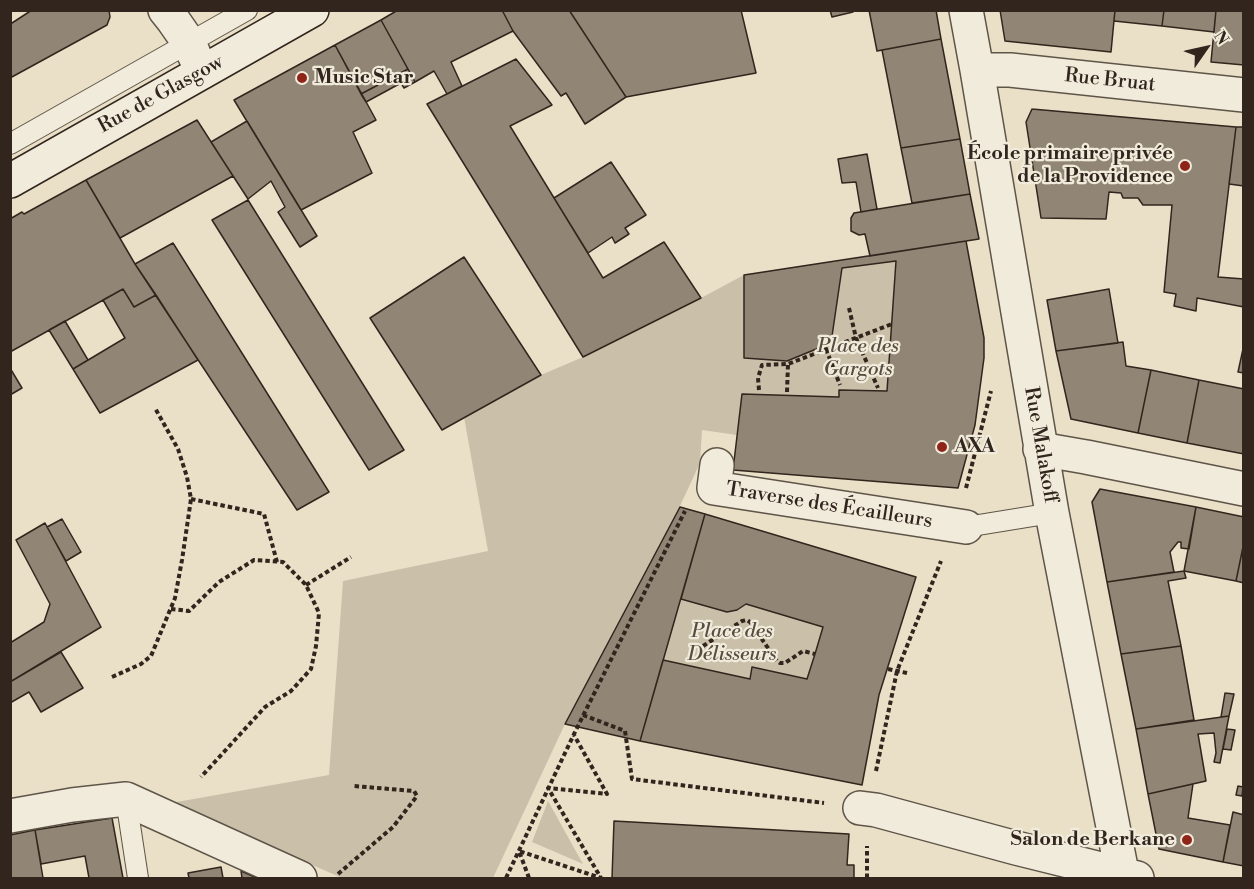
<!DOCTYPE html>
<html>
<head>
<meta charset="utf-8">
<style>
	body { margin:0 }
	#map { position:relative; width:1254px; height:889px; overflow:hidden; background:#e9e0c7; font-family:"Libre Bodoni",serif }
	canvas { display:block }
	.frame { position:absolute; inset:0; border:12px solid #31251d; pointer-events:none }
	.north { position:absolute; left:1176px; top:18px; width:60px; height:60px; -webkit-text-stroke:4px #f1ebdb; paint-order:stroke; rotate:56deg; font-size:16px; font-weight:700; line-height:24px; text-align:center; color:#31251d }
	.north::after { content:''; display:block; margin:auto; width:21px; height:27px; background:#31251d; clip-path:polygon(50% 0,100% 100%,50% 72%,0 100%) }
</style>
</head>
<body>
<div id="map">
<canvas width="1254" height="889"></canvas>
<div class="frame"></div>
<div class="north">N</div>
</div>
<script>
const g = document.querySelector('canvas').getContext('2d');
g.lineJoin = 'round';
function fillPath(path, color) {
  g.fillStyle = color;
  g.fill(path, 'evenodd');
}
function poly(rows) {
  const path = new Path2D();
  for (const r of rows) {
    path.moveTo(r[0], r[1]);
    for (let i = 2; i < r.length; i += 2) path.lineTo(r[i], r[i + 1]);
  }
  return path;
}
function stroke(path, color, width, dash) {
  g.strokeStyle = color;
  g.lineWidth = width;
  g.lineCap = dash ? 'butt' : 'round';
  g.setLineDash(dash || []);
  g.stroke(path);
}
function drawText(font, color, halo, rows, align = 'center') {
  g.font = font + ' "Libre Bodoni",serif';
  g.lineWidth = 4.5;
  g.setLineDash([]);
  g.textBaseline = 'middle';
  g.strokeStyle = halo;
  g.fillStyle = color;
  for (const [text, x, y, turn = 0] of rows) {
    g.save();
    g.translate(x, y);
    g.rotate((+turn || 0) * Math.PI / 180);
    g.textAlign = isNaN(turn) ? turn : align;
    if (halo) g.strokeText(text, 0, 0);
    g.fillText(text, 0, 0);
    g.restore();
  }
}
const green = poly([
	[896,261,887,391,840,390,839,397,742,395,737,435,702,430,700,463,680,506,705,514,681,599,727,612,737,610,746,604,823,627,807,679,753,667,750,679,663,660,640,741,565,724,493,878,342,878,171,803,329,775,343,581,488,551,464,417,541,375,583,357,701,298,744,275,744,358,787,361,831,343,842,268],
	[548,801,583,864,532,842]
]);
const building = poly([
	[32,10,109,10,110,17,107,25,10,78,10,21,12,23,32,10],
	[398,10,502,10,513,31,451,62,462,86,447,94,434,71,415,82,381,20,398,10],
	[502,10,569,10,626,97,585,124,566,93,561,96,513,31,502,10],
	[569,10,741,10,756,73,626,97,569,10],
	[830,10,853,10,853,12,832,17,830,10],
	[869,10,936,10,941,39,877,51,869,10],
	[1000,10,1115,10,1111,52,1005,41,1000,10],
	[1115,10,1164,10,1162,26,1114,21,1115,10],
	[1164,10,1216,10,1214,32,1162,26,1164,10],
	[1216,10,1244,10,1244,65,1211,62,1216,10],
	[381,20,408,69,361,94,335,45,381,20],
	[941,39,960,139,901,148,882,50,941,39],
	[335,45,376,120,353,132,372,173,301,210,234,100,335,45],
	[516,59,552,105,510,126,603,278,664,242,701,298,583,357,427,104,516,59],
	[408,69,415,82,404,88,401,83,366,102,361,94,408,69],
	[1032,109,1236,127,1218,277,1244,279,1244,307,1197,298,1196,311,1174,306,1176,294,1164,292,1172,205,1143,205,1138,198,1123,198,1121,193,1109,192,1106,219,1041,218,1026,122,1032,109],
	[197,120,233,176,120,238,86,180,197,120],
	[247,121,317,236,300,247,278,212,285,207,271,181,248,199,211,142,247,121],
	[1236,127,1244,127,1244,186,1229,184,1236,127],
	[960,139,970,194,912,203,901,148,960,139],
	[867,154,877,209,861,212,856,182,842,183,838,159,867,154],
	[611,162,646,215,625,228,629,234,615,243,612,237,588,253,554,198,611,162],
	[86,180,135,264,156,295,134,307,123,289,10,352,10,219,22,212,24,214,86,180],
	[970,194,979,239,870,256,865,234,859,235,851,231,851,218,854,213,970,194],
	[248,200,404,450,369,470,212,220,248,200],
	[966,241,984,338,984,358,975,425,958,488,733,470,742,394,839,397,839,390,887,391,896,261,842,268,831,343,787,361,744,358,744,275,966,241],
	[173,243,329,492,297,510,135,264,173,243],
	[464,257,541,375,442,430,370,318,464,257],
	[123,289,134,307,156,295,198,360,100,413,73,369,125,338,103,300,123,289],
	[1109,289,1118,343,1056,351,1047,300,1109,289],
	[65,321,88,360,73,369,49,330,65,321],
	[1123,342,1126,366,1151,370,1138,433,1071,419,1056,351,1123,342],
	[1243,349,1244,349,1244,373,1238,372,1243,349],
	[10,368,22,388,10,395,10,368],
	[1151,370,1199,380,1187,443,1138,433,1151,370],
	[1199,380,1244,389,1244,454,1187,443,1199,380],
	[1100,489,1196,507,1189,549,1181,548,1181,542,1178,542,1170,552,1174,572,1107,582,1092,502,1100,489],
	[680,507,705,514,640,741,565,724,680,507],
	[1196,507,1244,517,1244,542,1236,581,1184,571,1196,507],
	[705,514,916,577,879,695,862,785,640,741,663,660,750,679,752,667,807,679,815,654,823,627,746,604,737,610,727,612,681,599,705,514],
	[62,519,81,552,66,561,47,527,62,519],
	[45,523,101,627,10,682,10,643,44,622,50,604,16,540,45,523],
	[1244,542,1244,583,1236,581,1244,542],
	[1184,571,1186,578,1168,581,1181,646,1121,654,1107,582,1184,571],
	[1181,646,1194,720,1136,729,1121,654,1181,646],
	[61,652,83,688,41,712,29,692,10,703,10,682,61,652],
	[1225,693,1234,694,1229,716,1221,717,1225,693],
	[1229,716,1220,763,1214,762,1216,753,1214,733,1198,734,1206,781,1148,794,1136,729,1229,716],
	[1227,729,1235,730,1231,750,1223,749,1227,729],
	[1193,784,1188,818,1230,825,1223,862,1159,849,1148,794,1193,784],
	[1238,786,1243,787,1242,796,1236,795,1238,786],
	[1233,812,1244,815,1244,866,1223,862,1233,812],
	[112,818,123,878,89,878,85,856,41,864,35,830,112,818],
	[614,821,849,834,847,865,854,865,854,878,612,878,614,821],
	[35,830,43,878,10,878,10,835,35,830],
	[221,867,223,878,189,878,188,873,221,867],
	[241,871,257,878,242,878,241,871]
]);
const path = poly([
	[849,308,856,338,878,388],
	[826,349,840,385],
	[759,390,758,378,762,365,788,364,892,324],
	[787,392,788,364],
	[966,488,991,391],
	[191,499,264,514,277,562],
	[306,585,351,557],
	[171,609,189,611,219,582,254,560,283,562,306,585,319,613,316,646,311,669,291,691,265,707,201,777],
	[703,646,742,621,747,620,750,622,777,661,780,663,785,663,803,651,815,654],
	[888,669,907,673],
	[112,677,141,664,151,656,175,598,182,560,191,499,187,477,178,449,155,408],
	[583,715,625,731,632,779,824,803],
	[876,771,897,671,941,561],
	[338,874,393,827,417,796,414,791,354,786],
	[506,878,574,734,685,511],
	[529,878,519,851,601,878,548,788,607,794,574,735],
	[867,878,867,846]
]);
const lane = poly([
	[10,144,247,10],
	[966,527,1052,513],
	[126,799,138,878]
]);
const street = poly([
	[165,10,173,20,189,43,202,72],
	[966,10,977,70,1052,513,1123,878],
	[977,70,1010,70,1244,95],
	[1040,449,1086,457,1244,489],
	[717,465,714,488,966,527],
	[860,808,876,810,1016,848,1137,878],
	[10,816,72,805,126,799,300,878]
]);
const secondary = poly([
	[10,181,312,10]
]);
const markers = [
	[302,78,6,"#8f2418"],
	[1185,166,6,"#8f2418"],
	[942,447,6,"#8f2418"],
	[1187,840,6,"#8f2418"]
];
const poiNames = [
	["Music Star",314,78],
	["École primaire privée",1173,154,"right"],
	["de la Providence",1173,177,"right"],
	["AXA",954,447],
	["Salon de Berkane",1175,840,"right"]
];
const streetNames = [
	["Rue Bruat",1110,81,6],
	["Rue de Glasgow",161,95,-29],
	["Rue Malakoff",1040,445,80],
	["Traverse des Écailleurs",829,506,9]
];
const parkNames = [
	["Place des",858,347],
	["Gargots",858,370],
	["Place des",732,632],
	["Délisseurs",732,655]
];
fillPath(green, '#cac0aa');
fillPath(building, '#918675');
stroke(building, '#31251d', 1.5);
stroke(lane, '#5f5448', 22);
stroke(street, '#5f5448', 36);
stroke(secondary, '#31251d', 36);
stroke(path, '#31251d', 4, [4.5, 3]);
stroke(lane, '#f1ebdb', 20);
stroke(street, '#f1ebdb', 33);
stroke(secondary, '#f1ebdb', 33);
for (const [x, y, r, color] of markers) {
  const dot = new Path2D();
  dot.arc(x, y, r, 0, 2 * Math.PI);
  g.fillStyle = color;
  g.fill(dot);
  stroke(dot, '#f1ebdb', 2);
}
drawText('bold 20px', '#31251d', '#f1ebdb', poiNames, 'left');
drawText('20px', '#31251d', '#f1ebdb', streetNames);
drawText('italic 20px', '#574c40', '#f1ebdb', parkNames);
</script>
</body>
</html>
